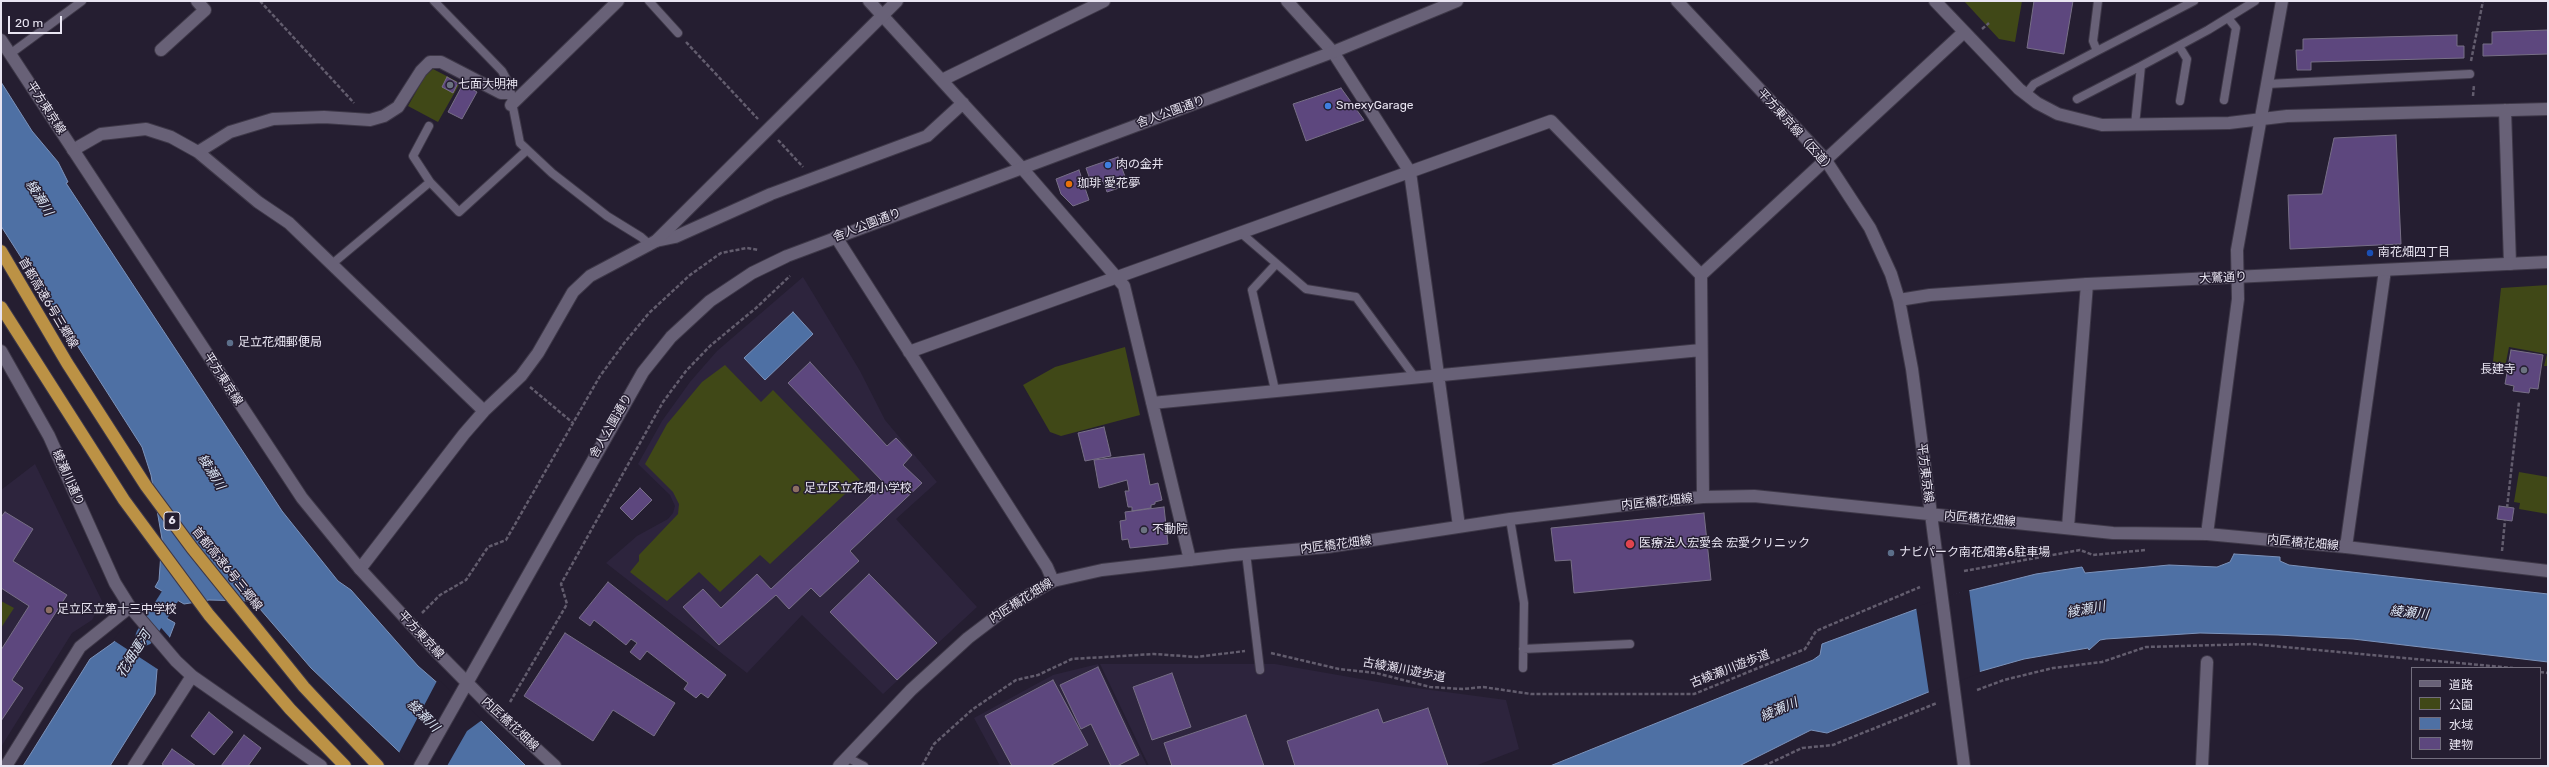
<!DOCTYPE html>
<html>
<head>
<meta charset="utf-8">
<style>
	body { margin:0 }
	#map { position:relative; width:2549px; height:767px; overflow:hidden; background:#251e31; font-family:Rubik,"Noto Sans JP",sans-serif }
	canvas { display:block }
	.frame { position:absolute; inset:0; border:2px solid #e9e5f2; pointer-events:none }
	.legend { position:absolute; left:2411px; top:667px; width:130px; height:92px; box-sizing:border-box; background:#251e31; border:1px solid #736e7e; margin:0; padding:5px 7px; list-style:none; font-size:12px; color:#e9e5f2 }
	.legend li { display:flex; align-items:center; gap:8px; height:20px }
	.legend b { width:20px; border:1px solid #736e7e }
	.scale { position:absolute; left:8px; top:16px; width:54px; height:18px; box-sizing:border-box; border:2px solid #e9e5f2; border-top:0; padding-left:5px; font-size:12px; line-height:14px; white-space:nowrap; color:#e9e5f2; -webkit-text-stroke:3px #251e31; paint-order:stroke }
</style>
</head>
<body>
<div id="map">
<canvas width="2549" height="767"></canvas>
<div class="frame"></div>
<ul class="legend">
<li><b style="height:5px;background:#686177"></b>道路</li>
<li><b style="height:11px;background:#404817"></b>公園</li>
<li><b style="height:11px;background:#4e70a4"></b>水域</li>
<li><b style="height:11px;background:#5d477e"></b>建物</li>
</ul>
<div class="scale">20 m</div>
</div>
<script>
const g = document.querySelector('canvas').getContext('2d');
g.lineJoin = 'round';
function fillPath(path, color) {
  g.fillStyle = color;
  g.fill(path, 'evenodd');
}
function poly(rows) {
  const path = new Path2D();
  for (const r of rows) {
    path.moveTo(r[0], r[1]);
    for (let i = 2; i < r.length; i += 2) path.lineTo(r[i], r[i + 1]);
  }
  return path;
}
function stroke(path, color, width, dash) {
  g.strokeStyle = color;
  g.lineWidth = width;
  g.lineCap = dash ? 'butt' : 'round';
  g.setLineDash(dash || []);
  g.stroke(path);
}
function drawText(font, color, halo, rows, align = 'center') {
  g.font = font + ' Rubik,"Noto Sans JP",sans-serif';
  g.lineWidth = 3;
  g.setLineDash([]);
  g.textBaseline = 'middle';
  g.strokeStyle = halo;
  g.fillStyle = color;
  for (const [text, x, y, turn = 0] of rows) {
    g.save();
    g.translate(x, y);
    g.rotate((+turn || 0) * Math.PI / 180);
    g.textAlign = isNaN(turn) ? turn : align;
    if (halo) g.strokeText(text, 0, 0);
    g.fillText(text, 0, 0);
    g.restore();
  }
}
const built = poly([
	[803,277,860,371,885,420,937,482,896,519,977,607,883,694,802,615,747,673,606,563,637,536,668,519,673,513,675,506,670,495,638,464,662,421,690,382,717,351],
	[35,464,102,601,92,620,72,633,1,747,1,490],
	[1098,664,1147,766,1000,766,974,718,1053,675],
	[1100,664,1275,664,1401,686,1506,700,1519,749,1475,766,1149,766]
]);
const green = poly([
	[1964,1,2022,1,2015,42,1999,39],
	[433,69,460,83,438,122,408,106,425,76],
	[2548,285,2548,366,2544,366,2547,354,2509,347,2504,372,2492,371,2501,288],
	[1125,347,1140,415,1061,436,1050,432,1023,385,1055,367],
	[725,365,761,402,773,390,860,480,770,564,760,555,720,592,699,572,667,601,630,572,639,561,639,555,678,514,679,504,673,492,645,464,667,424,702,382],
	[2519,472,2548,477,2548,514,2519,509,2520,503,2514,502],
	[1,601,14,608,1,628]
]);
const water = poly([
	[1,82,32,131,58,162,68,182,66,183,282,511,338,581,351,590,418,666,480,720,526,766,414,766,311,668,260,609,248,601,209,600,184,604,155,587,159,580,162,539,151,475,142,447,1,226,1,82],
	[793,312,813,334,765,380,744,358,793,312],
	[2234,554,2280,557,2280,561,2289,565,2548,594,2548,662,2353,639,2278,635,2200,633,2106,639,2100,640,2089,650,2088,648,2024,659,1978,672,1827,733,1811,730,1739,766,1550,766,1813,660,1820,655,1822,644,1960,593,2036,574,2082,567,2085,573,2169,565,2217,567,2230,562,2234,554],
	[142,604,175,623,157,670,155,694,110,766,23,766,90,659,114,642,142,604]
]);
const pier = poly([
	[1969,589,1980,673,1929,693,1916,607],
	[141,605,171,639,159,670,113,640],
	[438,679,482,720,467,731,447,766,411,766,398,755]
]);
const canal = poly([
	[145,636,184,574]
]);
const building = poly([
	[2034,1,2073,1,2064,54,2027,48,2034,1],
	[2548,30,2548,54,2483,56,2483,44,2492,44,2492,32,2548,30],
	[2457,35,2457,46,2464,46,2464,58,2311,62,2311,70,2297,70,2296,50,2303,50,2303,39,2457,35],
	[447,77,458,83,453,93,442,87,447,77],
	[463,84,477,92,462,119,448,112,463,84],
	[1341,88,1364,120,1306,141,1293,104,1341,88],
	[2396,135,2401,244,2290,249,2288,195,2322,194,2334,138,2396,135],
	[1118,157,1128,185,1107,192,1103,181,1092,185,1086,168,1118,157],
	[1079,170,1089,200,1073,206,1061,194,1056,179,1079,170],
	[2511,350,2543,355,2538,389,2530,388,2529,393,2513,391,2514,386,2505,384,2511,350],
	[810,362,887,446,896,438,912,455,903,465,922,483,850,551,859,561,820,597,811,588,789,609,776,595,719,645,683,607,703,589,721,608,757,574,771,589,884,483,788,383,810,362],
	[1104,427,1111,456,1085,461,1078,433,1104,427],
	[1144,454,1150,485,1158,483,1162,500,1155,502,1155,504,1151,505,1151,508,1132,511,1132,507,1128,507,1125,491,1129,491,1127,480,1099,488,1094,460,1144,454],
	[640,488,652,500,632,520,620,508,640,488],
	[2499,506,2514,508,2512,521,2497,519,2499,506],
	[1164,507,1168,544,1130,548,1128,539,1122,540,1120,521,1126,520,1125,512,1164,507],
	[5,512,33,529,13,561,67,595,12,680,23,688,1,721,1,650,29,606,1,588,1,517,5,512],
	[1704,513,1711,580,1574,593,1571,560,1555,561,1551,528,1704,513],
	[869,574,937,643,897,680,830,612,869,574],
	[608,582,726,675,708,698,701,693,696,698,684,689,688,683,647,651,640,660,630,652,637,643,631,639,626,645,594,620,590,626,579,618,608,582],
	[565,633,675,703,654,736,613,710,593,741,524,696,565,633],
	[1098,667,1139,755,1117,766,1111,766,1091,724,1081,729,1060,685,1098,667],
	[1172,673,1191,727,1152,740,1133,687,1172,673],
	[1053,680,1088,745,1050,766,1012,766,985,716,1053,680],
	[1428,708,1448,766,1295,766,1287,741,1378,709,1383,723,1428,708],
	[209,712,233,732,214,755,191,736,209,712],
	[1246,715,1264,766,1172,766,1164,743,1246,715],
	[244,735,261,748,248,766,221,766,244,735],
	[172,749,196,766,165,766,162,764,172,749]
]);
const path = poly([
	[260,1,354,103],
	[1982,29,1989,23],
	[686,42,758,119],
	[2471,61,2483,1],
	[2473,96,2474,85],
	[778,140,803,167],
	[530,387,573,423],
	[2507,508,2519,402],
	[2502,551,2505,520],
	[1964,571,2080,550,2093,555,2146,550],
	[422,613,440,595,466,580,488,547,506,540,600,376,625,342,649,313,690,275,721,253,747,248,759,250],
	[1271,653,1339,669,1376,673,1430,687,1463,689,1483,687,1531,694,1694,694,1805,649,1816,631,1920,587],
	[2540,672,2548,673],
	[1977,690,2004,680,2053,668,2102,662,2146,647,2252,644,2513,668],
	[510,702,567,604,561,584,663,402,686,371,710,346,756,308,790,276],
	[922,766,934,744,973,709,1016,680,1038,675,1072,659,1154,654,1197,657,1245,651],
	[1764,766,1802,748,1833,745,1937,703]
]);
const lane = poly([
	[434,1,502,71,508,82,520,143,552,173,607,216,641,237,649,244],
	[649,1,678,33],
	[2179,46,2187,59,2180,101],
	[2097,51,2194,1],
	[10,54,82,1],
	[2141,66,2208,30,2255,1],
	[2267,84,2470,74],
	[2026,94,2034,84,2097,51,2093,41,2098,1],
	[2077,99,2141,66,2135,125],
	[2224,100,2236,28,2228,18],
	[429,126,413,156,430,182],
	[1241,233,1306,289,1356,297,1414,376],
	[332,264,430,182,459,212,526,151],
	[1275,390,1252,290,1276,264],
	[1510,519,1524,603,1523,668],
	[1246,553,1260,670],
	[1523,649,1630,644],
	[848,758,864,766]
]);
const street = poly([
	[869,1,1021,167,1124,286,1190,560],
	[1287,1,1333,52,1410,172,1459,526],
	[1935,1,2019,89,2037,103,2058,114,2102,125,2229,123,2287,116,2548,109],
	[161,50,205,10,197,1],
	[942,80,1104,1],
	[511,105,618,1],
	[2505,110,2510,264],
	[73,150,101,134,146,129,171,137,198,152,258,202,289,223,484,411],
	[198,152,230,132,273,119,324,117,370,120,384,116,398,107,421,71,430,62,441,62,501,93,509,93],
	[836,237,1047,567,1053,581],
	[1701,275,1964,32],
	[909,352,1551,121,1701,275,1703,497],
	[1152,403,1701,350],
	[2068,527,2087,284],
	[2207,534,2238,299,2237,250,2282,1],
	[2346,547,2385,270],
	[360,569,464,434,484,411,521,376,538,353,573,292,590,276,656,241,675,237,771,194,927,136,963,103],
	[6,766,80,647,130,607],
	[2202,766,2207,662]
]);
const secondary = poly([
	[1677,1,1825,159,1870,228,1891,274,1899,300,1912,369,1964,766],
	[1,40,302,498,360,569,431,646,492,708,555,766],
	[656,241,897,1],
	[1899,300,1930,295,2087,284,2548,262],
	[1,351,49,436,115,583,130,607,176,661,192,676,321,766],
	[134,766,192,676],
	[420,766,643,372,671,337,710,301,752,273,787,256,1333,52,1457,1],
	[839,766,911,690,968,638,1010,606,1053,581,1102,570,1233,555,1327,547,1510,519,1650,502,1703,497,1754,496,2113,533,2207,534,2346,547,2548,571]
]);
const highway = poly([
	[1,251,67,363,146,486,192,548,304,687,378,766],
	[1,307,124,500,209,615,290,709,345,766]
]);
const markers = [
	[450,85,4,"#6b7280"],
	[1328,106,4,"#3f7fe0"],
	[1108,165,4,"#3f7fe0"],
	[1069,184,4,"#e8710a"],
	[2370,253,4,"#1a4fb4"],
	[230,343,4,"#5c6f8a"],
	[2524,370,4,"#6b7280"],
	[796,489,4,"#8d6e63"],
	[1144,530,4,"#6b7280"],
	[1630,544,5,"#e0444e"],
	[1891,553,4,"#5c6f8a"],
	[49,610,4,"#8d6e63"]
];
const shields = [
	[172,521,16]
];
const shieldNames = [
	["6",172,521]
];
const poiNames = [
	["七面大明神",458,85],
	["SmexyGarage",1336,106],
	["肉の金井",1116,165],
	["珈琲 愛花夢",1077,184],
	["南花畑四丁目",2378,253],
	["足立花畑郵便局",238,343],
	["長建寺",2516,370,"right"],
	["足立区立花畑小学校",804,489],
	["不動院",1152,530],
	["医療法人宏愛会 宏愛クリニック",1639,544],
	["ナビパーク南花畑第6駐車場",1899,553],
	["足立区立第十三中学校",57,610]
];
const streetNames = [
	["平方東京線",46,108,57],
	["舎人公園通り",1171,112,-20],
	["平方東京線（区道）",1796,131,48],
	["舎人公園通り",867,225,-21],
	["大鷲通り",2223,278,-3],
	["首都高速6号三郷線",48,303,59],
	["平方東京線",223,379,57],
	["舎人公園通り",611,426,-60],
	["平方東京線",1925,473,83],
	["綾瀬川通り",68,478,66],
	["内匠橋花畑線",1657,502,-6],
	["内匠橋花畑線",1980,519,5],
	["内匠橋花畑線",2303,543,5],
	["内匠橋花畑線",1336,545,-7],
	["首都高速6号三郷線",227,569,51],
	["内匠橋花畑線",1021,601,-32],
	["平方東京線",421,635,47],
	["古綾瀬川遊歩道",1730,669,-21],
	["古綾瀬川遊歩道",1404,670,11],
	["内匠橋花畑線",510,724,43]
];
const waterNames = [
	["綾瀬川",39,198,58],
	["綾瀬川",211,472,58],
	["綾瀬川",2086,610,-10],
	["綾瀬川",2409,613,6],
	["花畑運河",134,654,-58],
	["綾瀬川",1779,710,-24],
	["綾瀬川",423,716,45]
];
fillPath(built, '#2d243d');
fillPath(green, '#404817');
fillPath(water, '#4e70a4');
stroke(water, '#7c93bb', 1);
fillPath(pier, '#251e31');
stroke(canal, '#4e70a4', 19);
fillPath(building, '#5d477e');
stroke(building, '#776f86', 1);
stroke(lane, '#3e3848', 10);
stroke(street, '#3e3848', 14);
stroke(secondary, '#3e3848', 14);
stroke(highway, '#3e3848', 14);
stroke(path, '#635d6e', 2.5, [4, 2]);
stroke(lane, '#686177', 8);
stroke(street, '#686177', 12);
stroke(secondary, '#686177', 12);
stroke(highway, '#bc9245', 12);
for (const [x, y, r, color] of markers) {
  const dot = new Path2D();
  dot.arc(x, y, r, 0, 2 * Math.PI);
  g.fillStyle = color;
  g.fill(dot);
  stroke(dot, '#251e31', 1.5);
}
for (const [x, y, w] of shields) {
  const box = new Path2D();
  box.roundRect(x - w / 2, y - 9, w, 18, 3);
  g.fillStyle = '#251e31';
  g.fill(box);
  stroke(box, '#e9e5f2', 1);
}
drawText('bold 11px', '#e9e5f2', null, shieldNames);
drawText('12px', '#e9e5f2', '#251e31', poiNames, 'left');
drawText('12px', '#e9e5f2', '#251e31', streetNames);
drawText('italic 13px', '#dbe5f5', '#251e31', waterNames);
</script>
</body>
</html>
